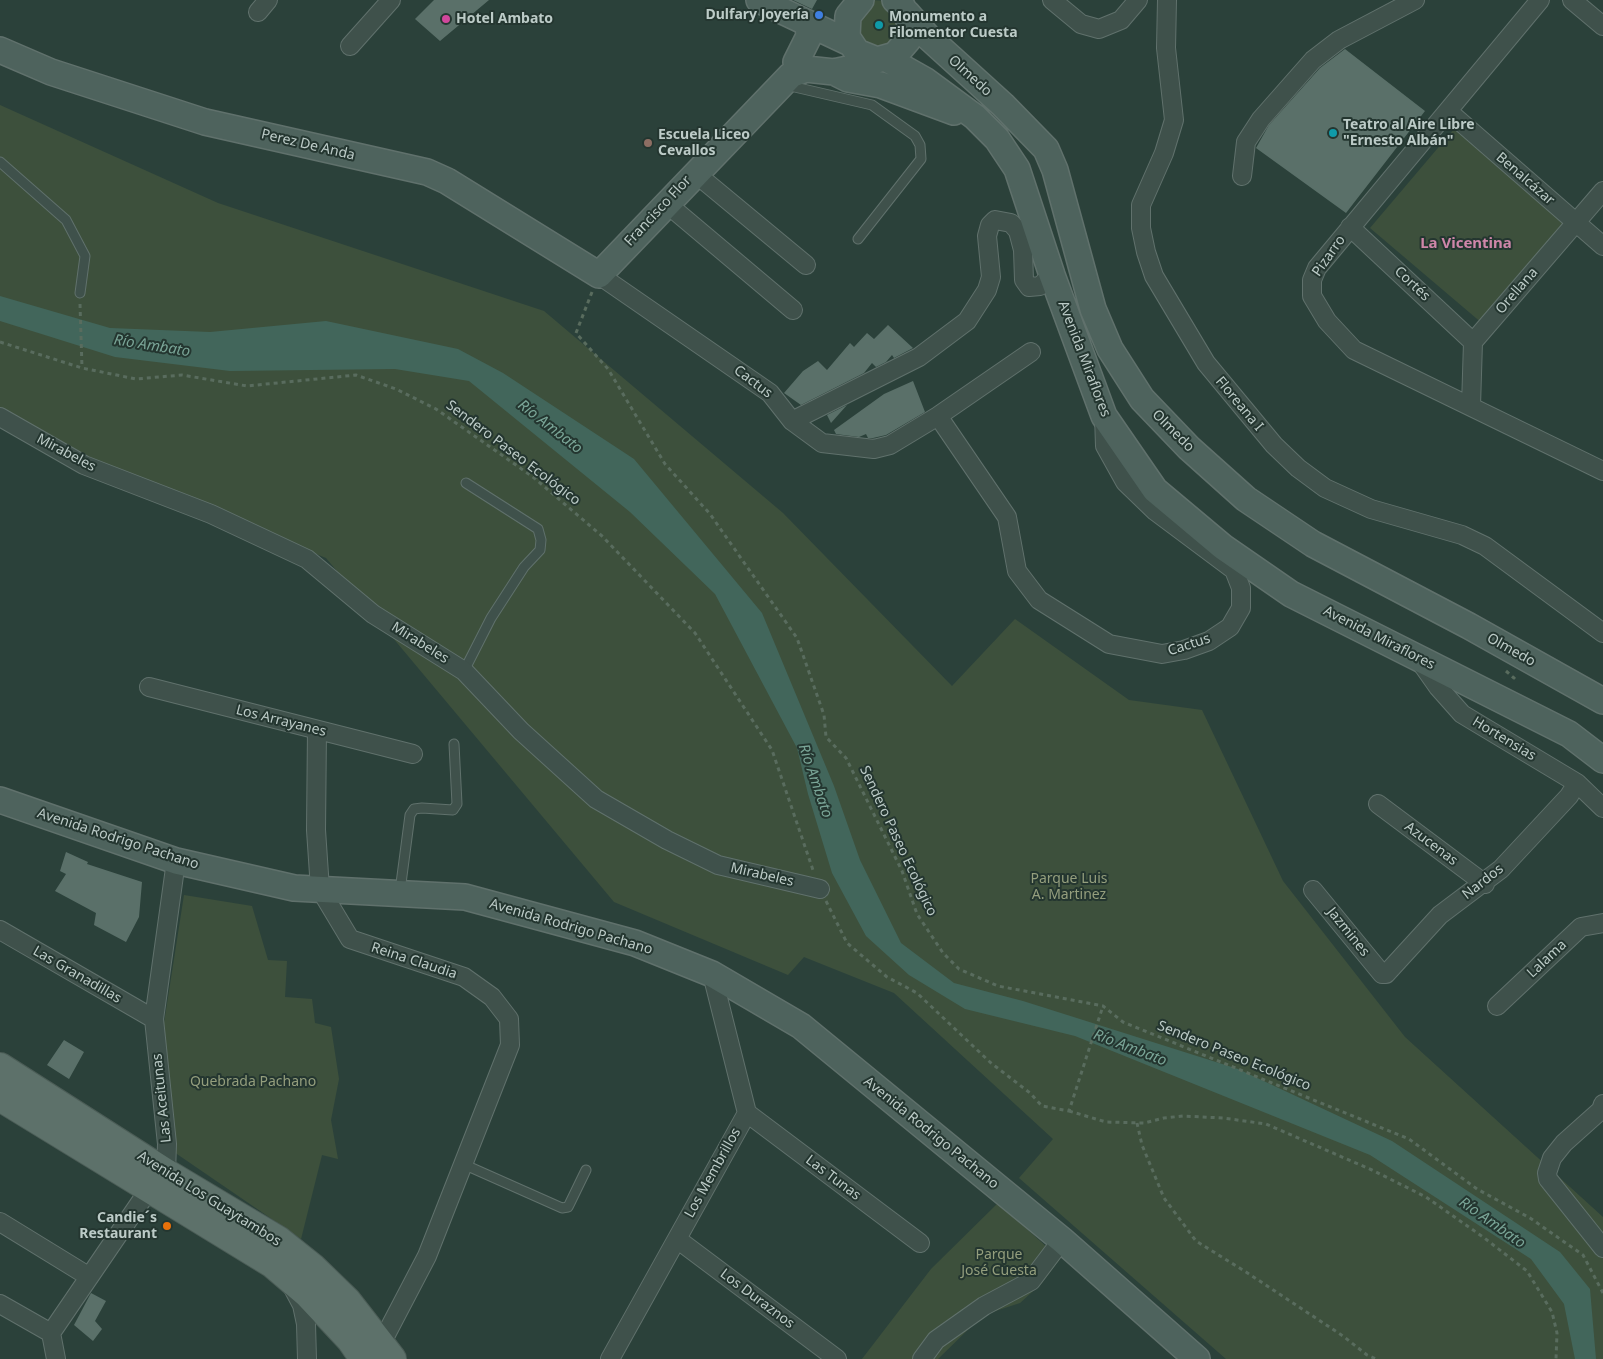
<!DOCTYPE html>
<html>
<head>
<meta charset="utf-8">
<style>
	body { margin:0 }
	canvas { display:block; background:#2b413a }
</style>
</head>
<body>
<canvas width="1603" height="1359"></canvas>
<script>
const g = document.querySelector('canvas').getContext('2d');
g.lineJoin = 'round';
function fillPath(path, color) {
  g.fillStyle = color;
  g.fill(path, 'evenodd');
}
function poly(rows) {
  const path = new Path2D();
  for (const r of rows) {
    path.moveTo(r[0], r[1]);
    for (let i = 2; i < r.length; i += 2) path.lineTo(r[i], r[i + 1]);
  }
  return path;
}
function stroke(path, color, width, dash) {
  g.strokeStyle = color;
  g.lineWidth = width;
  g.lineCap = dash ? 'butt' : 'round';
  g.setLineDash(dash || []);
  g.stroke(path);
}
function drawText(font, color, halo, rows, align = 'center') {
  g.font = font + ' "Noto Sans",sans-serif';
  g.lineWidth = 4;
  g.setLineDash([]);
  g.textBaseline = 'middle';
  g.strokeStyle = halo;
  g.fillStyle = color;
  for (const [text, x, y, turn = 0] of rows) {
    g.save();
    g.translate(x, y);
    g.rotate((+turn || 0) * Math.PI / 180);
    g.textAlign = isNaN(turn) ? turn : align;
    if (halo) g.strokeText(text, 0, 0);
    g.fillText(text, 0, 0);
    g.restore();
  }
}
const green = poly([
	[869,0,890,1,903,39,872,54,850,21],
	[0,105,218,203,544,311,783,513,952,686,1015,619,1129,700,1202,710,1283,881,1405,1037,1603,1217,1603,1359,1226,1359,1019,1178,1053,1139,894,993,804,957,788,975,614,902,326,558,65,451,0,414],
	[1454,129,1566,226,1483,324,1370,228],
	[184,895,252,906,268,960,287,961,285,997,312,999,315,1023,331,1027,339,1079,331,1120,338,1159,322,1155,301,1239,174,1152,164,1023],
	[998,1203,1060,1259,1042,1283,1020,1303,983,1315,938,1359,862,1359,931,1269]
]);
const water = poly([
	[0,296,110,328,210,332,326,321,458,349,503,373,634,459,762,613,834,786,860,860,901,943,954,983,1023,1001,1238,1069,1392,1141,1560,1252,1590,1289,1596,1359,1575,1359,1564,1304,1531,1259,1370,1155,1075,1036,965,1009,909,975,866,936,832,873,808,794,797,748,715,594,630,512,469,381,395,369,230,371,115,357,0,321]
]);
const building = poly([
	[434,0,489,0,440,41,415,19],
	[793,0,817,0,812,9],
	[1345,49,1425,111,1346,213,1256,148,1269,125,1320,68],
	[888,325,913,348,894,358,892,355,886,362,876,367,872,363,864,373,801,405,784,393,803,371,818,361,827,370,850,343,854,347,867,333,874,339],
	[913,381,925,412,886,435,873,438,868,438,866,434,859,437,836,434,834,430,884,394],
	[847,405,831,423,827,415],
	[66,852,88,862,87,864,142,882,139,917,126,942,94,925,96,913,55,891,66,874,60,871],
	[64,1040,84,1052,69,1079,47,1065],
	[91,1293,106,1301,95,1321,102,1329,93,1341,74,1325]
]);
const path = poly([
	[592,292,576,333,608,369,665,464,710,514,797,638,824,715,826,737,846,758,902,871,917,914,943,953,959,969,998,986,1103,1006,1123,1022,1409,1139,1477,1189,1530,1218,1583,1255,1603,1293],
	[80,304,82,368],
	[0,342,82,368,136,379,182,375,247,386,356,375,396,389,436,409,533,477,602,536,695,633,772,750,814,873],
	[1506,671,1514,678,1516,675],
	[826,901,847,943,887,977,917,993,991,1063,1030,1093,1042,1106,1069,1111,1103,1006],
	[1069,1111,1106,1122,1144,1123,1164,1118,1183,1116,1223,1118,1266,1124,1372,1170,1426,1197,1483,1237,1527,1271,1552,1312,1557,1333,1556,1359],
	[1137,1123,1142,1145,1164,1198,1196,1241,1246,1272,1343,1336,1367,1355,1376,1359]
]);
const lane = poly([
	[786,85,872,105,915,136,920,145,921,159,858,239],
	[0,162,66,220,85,256,80,293],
	[464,671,491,618,524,567,540,550,541,540,538,529,466,483],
	[400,891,410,815,414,809,422,808,453,810,457,804,454,744],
	[463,1164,562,1208,568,1207,570,1203,586,1170]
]);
const street = poly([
	[1052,0,1081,24,1099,29,1121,20,1138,0],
	[1167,0,1166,48,1174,120,1164,153,1141,205,1141,228,1146,252,1154,276,1206,363,1274,445,1298,468,1325,488,1371,509,1462,535,1485,546,1603,633],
	[1540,0,1317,268,1312,280,1312,296,1327,321,1354,350,1603,471],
	[1572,0,1603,26],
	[258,12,268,0],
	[350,46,391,0],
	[1448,111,1603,246],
	[695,173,806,265],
	[1242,176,1246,142,1261,119,1313,60,1339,40,1415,0],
	[666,203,793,310],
	[1350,227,1473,342],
	[599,275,770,393,792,421,822,443,874,449,890,445,938,416,1031,352],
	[1471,406,1473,342,1603,191],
	[938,416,1007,517,1017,571,1039,600,1109,644,1162,654,1184,650,1209,641,1230,627,1241,608,1241,588,1234,570,1155,511,1125,482,1105,446,1104,416],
	[0,417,84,465,211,514,307,559,373,614,464,671,521,731,596,799,667,840,718,865,820,889],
	[792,421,919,357,967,321,987,290,991,277,987,236,990,225,995,220,1011,223,1018,231,1023,250,1024,280,1029,287,1040,286,1052,275],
	[1419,660,1438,687,1462,714,1577,783,1603,808],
	[149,687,413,754],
	[317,730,316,830,320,889,350,939,464,977,492,997,509,1019,510,1045,427,1256,381,1344],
	[1378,804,1485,884],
	[1313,890,1382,974,1386,974,1440,915,1501,869,1569,796,1577,783],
	[0,930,154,1019],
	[1497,1006,1581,927,1603,923],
	[1603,1104,1601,1110,1564,1143,1552,1158,1547,1173,1548,1179,1603,1248],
	[747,1113,920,1243],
	[0,1222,88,1276],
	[677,1239,837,1359],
	[293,1288,302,1305,306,1324,307,1359],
	[0,1304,51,1333],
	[56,1359,51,1333,150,1188,166,1173,167,1144,154,1019,176,861],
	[610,1359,747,1113,712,974],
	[922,1359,936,1340,984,1306,1031,1281,1062,1240]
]);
const secondary = poly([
	[759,0,850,43],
	[861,0,848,16,847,37,857,52,877,60,895,55,908,40,910,22,902,6,895,0],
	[907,13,928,37,1003,105,1046,149,1055,170,1093,309,1110,349,1142,399,1189,448,1246,499,1313,544,1469,626,1603,701],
	[0,50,51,72,205,122,427,172,447,181,599,275,791,75,806,69,834,72,857,67,877,60],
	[887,59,926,81,975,117,997,139,1017,169,1052,275,1104,416,1155,490,1223,547,1291,594,1569,734,1603,760],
	[796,62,809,36,808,25],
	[836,73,848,79,881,85,954,112],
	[0,800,176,861,294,888,465,897,635,943,712,974,801,1026,1062,1240,1197,1359]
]);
const primary = poly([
	[0,1067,166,1173,278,1240,313,1268,347,1301,392,1359],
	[0,1097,273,1264,307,1293,351,1340,364,1359]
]);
const markers = [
	[819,15,5,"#3f7fe0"],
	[446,19,5,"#d1479c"],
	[879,25,5,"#0f9aa8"],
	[1333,133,5,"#0f9aa8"],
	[648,143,5,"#8d6e63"],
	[167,1226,5,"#e8710a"]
];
const poiNames = [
	["Dulfary Joyería",809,15,"right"],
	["Monumento a",889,17],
	["Filomentor Cuesta",889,33],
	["Hotel Ambato",456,19],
	["Teatro al Aire Libre",1343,125],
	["\"Ernesto Albán\"",1343,141],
	["Escuela Liceo",658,135],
	["Cevallos",658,151],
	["Candie´s",157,1218,"right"],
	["Restaurant",157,1234,"right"]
];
const streetNames = [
	["Olmedo",970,76,42],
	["Perez De Anda",308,145,13],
	["Benalcázar",1525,179,41],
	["Francisco Flor",658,211,-47],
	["Pizarro",1329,256,-55],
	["Cortés",1412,284,43],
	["Orellana",1517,291,-49],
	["Avenida Miraflores",1084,359,69],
	["Cactus",753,382,37],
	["Floreana I",1239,404,50],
	["Olmedo",1173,431,45],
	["Mirabeles",66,453,28],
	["Sendero Paseo Ecológico",513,453,37],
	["Avenida Miraflores",1379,638,27],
	["Mirabeles",420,643,32],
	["Cactus",1189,645,-18],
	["Olmedo",1511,650,29],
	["Los Arrayanes",281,721,14],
	["Hortensias",1504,739,31],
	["Avenida Rodrigo Pachano",118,839,18],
	["Sendero Paseo Ecológico",898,841,65],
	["Azucenas",1431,844,37],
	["Mirabeles",762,875,13],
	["Nardos",1483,882,-38],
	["Avenida Rodrigo Pachano",571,927,16],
	["Jazmines",1348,932,51],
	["Lalama",1547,959,-43],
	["Reina Claudia",414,961,18],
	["Las Granadillas",77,975,30],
	["Sendero Paseo Ecológico",1234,1056,22],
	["Las Aceitunas",162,1098,-96],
	["Avenida Rodrigo Pachano",931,1133,39],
	["Los Membrillos",713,1173,-61],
	["Las Tunas",833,1178,37],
	["Avenida Los Guaytambos",209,1199,32],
	["Los Duraznos",757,1299,37]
];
const parkNames = [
	["Parque Luis",1069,879],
	["A. Martinez",1069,895],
	["Quebrada Pachano",253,1082],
	["Parque",999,1255],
	["José Cuesta",999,1271]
];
const neighbourhoodNames = [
	["La Vicentina",1466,244]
];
const waterNames = [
	["Río Ambato",152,346,9],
	["Río Ambato",550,427,38],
	["Río Ambato",815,781,71],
	["Río Ambato",1130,1048,21],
	["Río Ambato",1492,1223,35]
];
fillPath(green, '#3d503c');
fillPath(water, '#42665b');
fillPath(building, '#5a7069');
stroke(lane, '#60716c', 11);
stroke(street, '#60716c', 20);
stroke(secondary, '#60716c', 28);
stroke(primary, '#4c5d57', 30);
stroke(path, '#596c5e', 3, [4, 4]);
stroke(lane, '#3f514b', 9);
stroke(street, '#3f514b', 18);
stroke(secondary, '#4e635d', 25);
stroke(primary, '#5d716a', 28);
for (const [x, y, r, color] of markers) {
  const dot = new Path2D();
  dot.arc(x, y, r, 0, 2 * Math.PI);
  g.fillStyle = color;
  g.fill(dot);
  stroke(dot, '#243630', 2);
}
drawText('bold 14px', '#bccbc7', '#243630', poiNames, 'left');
drawText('14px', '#bccbc7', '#243630', streetNames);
drawText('14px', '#949e7d', '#243630', parkNames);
drawText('bold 15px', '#cf86a9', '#243630', neighbourhoodNames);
drawText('italic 15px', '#7aa597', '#243630', waterNames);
</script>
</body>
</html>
